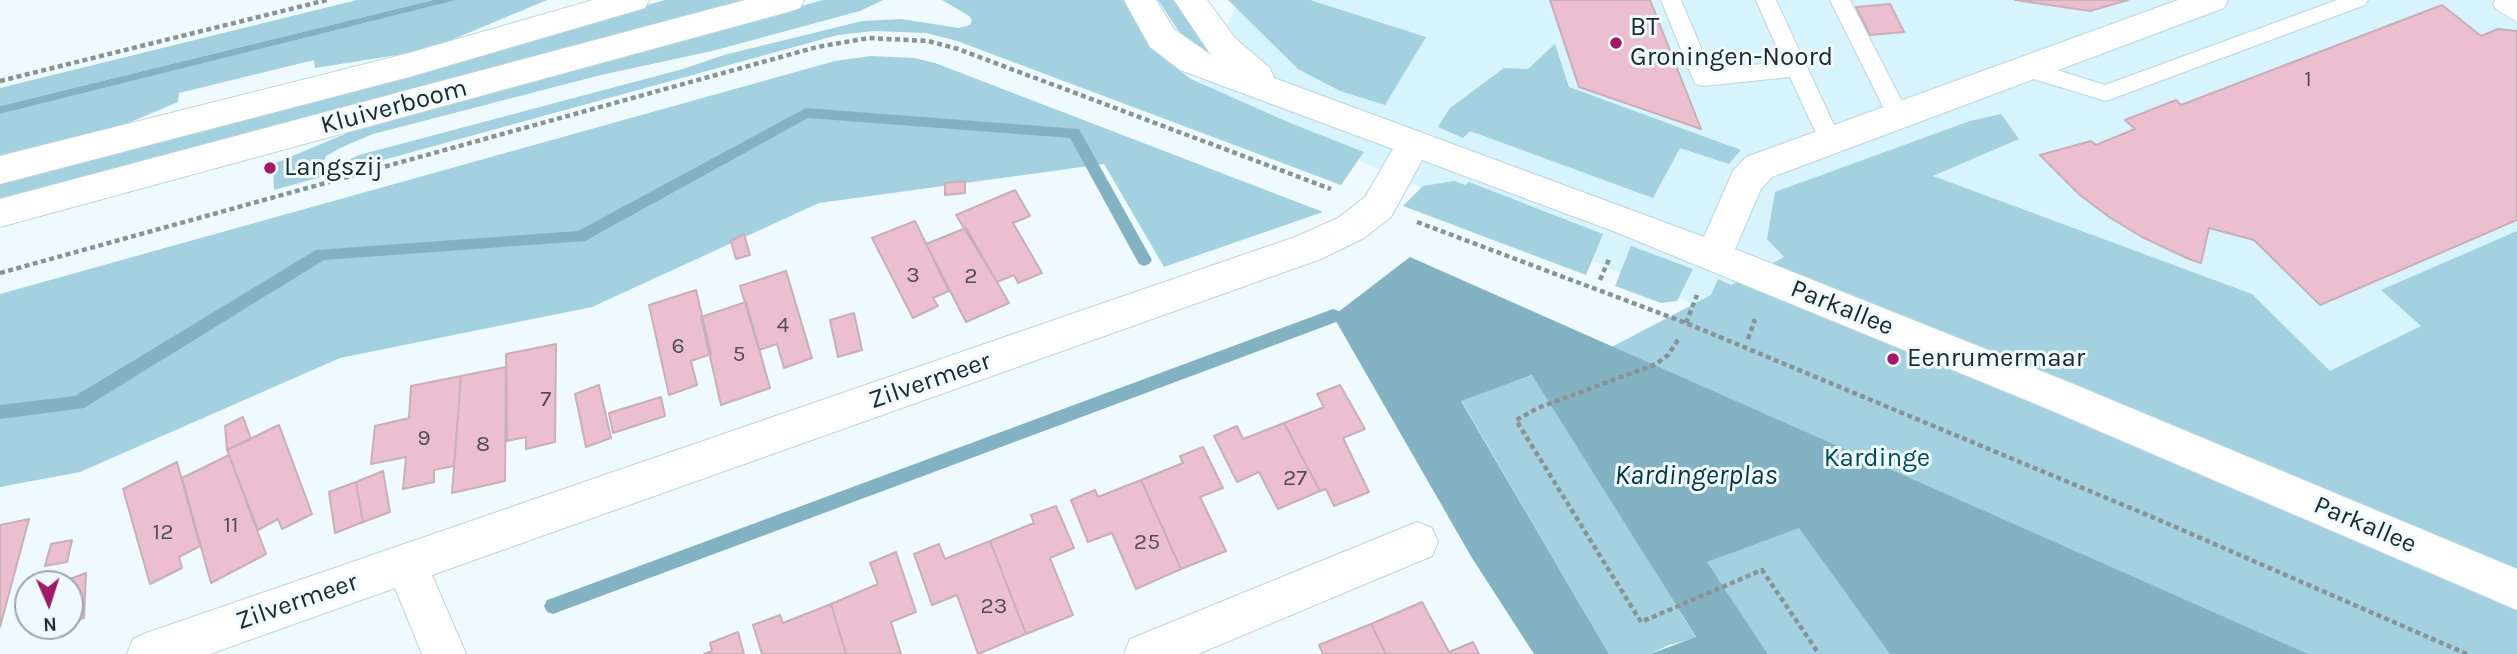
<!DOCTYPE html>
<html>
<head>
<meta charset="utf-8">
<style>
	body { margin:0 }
	#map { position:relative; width:2517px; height:654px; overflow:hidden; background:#effafe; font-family:Karla,sans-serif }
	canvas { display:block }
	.north { position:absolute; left:14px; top:570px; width:70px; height:70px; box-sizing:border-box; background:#effafe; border:2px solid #9ca6aa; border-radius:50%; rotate:177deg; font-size:19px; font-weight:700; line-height:28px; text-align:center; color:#1f292c }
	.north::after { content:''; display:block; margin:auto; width:24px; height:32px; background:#a21a65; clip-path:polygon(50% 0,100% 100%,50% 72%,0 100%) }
</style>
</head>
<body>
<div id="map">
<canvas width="2517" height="654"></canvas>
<div class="north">N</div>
</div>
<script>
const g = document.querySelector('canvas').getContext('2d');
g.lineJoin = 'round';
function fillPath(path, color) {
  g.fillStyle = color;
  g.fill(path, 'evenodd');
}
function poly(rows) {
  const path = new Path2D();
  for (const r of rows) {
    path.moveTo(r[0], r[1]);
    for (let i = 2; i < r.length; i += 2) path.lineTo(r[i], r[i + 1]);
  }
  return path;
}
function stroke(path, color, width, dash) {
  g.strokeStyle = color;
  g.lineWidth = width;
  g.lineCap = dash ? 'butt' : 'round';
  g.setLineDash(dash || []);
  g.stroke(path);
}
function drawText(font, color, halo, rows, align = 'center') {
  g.font = font + ' Karla,sans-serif';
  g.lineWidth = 6;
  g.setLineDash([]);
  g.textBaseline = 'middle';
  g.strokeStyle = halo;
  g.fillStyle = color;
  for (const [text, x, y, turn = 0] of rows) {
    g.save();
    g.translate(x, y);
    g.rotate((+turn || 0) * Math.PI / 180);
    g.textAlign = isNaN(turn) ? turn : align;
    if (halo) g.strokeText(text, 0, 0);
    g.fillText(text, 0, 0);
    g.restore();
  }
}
const built = poly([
	[1239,0,2517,0,2517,654,2505,654,1195,90]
]);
const green = poly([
	[357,0,433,0,0,106,0,88],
	[457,0,547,0,437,46,416,52,315,68,314,60,179,93,178,102,95,137,0,162,0,114],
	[665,0,756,0,0,204,0,179,440,64],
	[823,0,883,0,860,11,712,51,601,75,373,134,340,148,326,156,324,161,329,165,341,163,359,155,683,69,724,55,862,21,901,19,959,28,970,25,972,20,969,16,942,0,1126,0,1154,50,1191,79,1290,123,1364,152,1341,185,957,41,926,33,874,31,838,35,274,190,273,164,367,125],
	[1158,0,1176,0,1193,29,1211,53,1208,55,1191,44,1178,30],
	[1228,0,1310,0,1426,37,1385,105,1340,91,1298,69],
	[1555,44,1569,87,1741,150,1729,164,1680,148,1653,198,1470,131,1463,138,1438,127,1450,108,1504,68,1528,69],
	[871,56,914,58,935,63,1323,212,1164,267,1104,164,819,203,592,307,340,358,80,472,0,487,0,294,835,61],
	[2001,114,2019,139,1933,176,2252,294,2330,371,2421,326,2381,290,2517,231,2517,654,1768,654,1719,580,1601,483,1696,638,1669,645,1650,654,1609,654,1461,400,1533,375,1539,385,1711,295,1718,279,1731,285,1784,257,1767,239,1775,192,1970,121],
	[1454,181,1465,185,1469,182,1603,234,1586,275,1403,206,1423,186],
	[1631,246,1693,269,1677,301,1661,303,1615,286]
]);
const water = poly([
	[433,0,457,0,0,114,0,106],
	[1410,257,2308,654,1890,654,1799,528,1707,562,1768,654,1650,654,1696,637,1532,375,1461,401,1609,654,1534,654,1472,558,1333,316]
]);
const stream = poly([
	[806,108,1079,129,1152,260,1149,264,1144,266,1139,264,1070,138,808,118,585,241,324,260,84,408,0,419,0,405,75,396,316,250,578,231,806,108],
	[1333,309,1339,311,1341,316,1339,321,553,614,547,612,544,606,547,600,553,598,1333,309]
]);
const building = poly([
	[1550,0,1650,0,1701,129,1579,87,1550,0],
	[2015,0,2128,0,2090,11,2015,0],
	[1890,4,1904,32,1870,35,1856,7,1890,4],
	[2442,5,2481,36,2498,29,2517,31,2517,220,2320,305,2254,240,2209,228,2201,263,2189,259,2142,237,2109,217,2080,195,2040,155,2091,141,2096,145,2135,129,2125,120,2176,100,2181,105,2442,5],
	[965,181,965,193,945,195,945,183,965,181],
	[1015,190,1030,216,1013,223,1042,273,1018,283,1014,275,997,282,956,215,1015,190],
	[915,221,949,291,933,298,938,306,913,318,872,238,915,221],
	[966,228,1009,303,966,322,926,244,966,228],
	[744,234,750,255,736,259,731,241,744,234],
	[786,271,812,358,784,368,777,344,759,350,740,286,786,271],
	[696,290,711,354,691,361,697,385,669,395,649,305,696,290],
	[746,302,770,388,721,405,701,317,746,302],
	[854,313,862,350,838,357,830,320,854,313],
	[556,344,555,442,526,449,526,437,507,441,506,354,556,344],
	[506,367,505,481,452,493,461,376,506,367],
	[461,376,454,466,434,470,434,482,403,489,406,457,371,464,375,426,409,418,411,386,461,376],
	[599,385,611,438,586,447,575,394,599,385],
	[1340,385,1365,429,1343,438,1369,492,1334,506,1326,489,1320,491,1284,423,1324,407,1317,394,1340,385],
	[661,397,665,416,613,433,609,413,661,397],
	[243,417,251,439,227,450,225,426,243,417],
	[1284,423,1320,491,1278,509,1259,472,1237,482,1214,436,1237,426,1243,439,1284,423],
	[279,425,312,514,282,529,278,519,258,530,227,450,279,425],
	[1203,447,1223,488,1200,497,1226,551,1181,569,1141,480,1183,463,1180,456,1203,447],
	[229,455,266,554,211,583,182,478,229,455],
	[177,462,200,546,179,557,182,568,150,584,123,489,177,462],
	[383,471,390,512,363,522,356,482,383,471],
	[1141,480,1181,569,1136,589,1112,533,1088,542,1071,500,1095,490,1098,497,1141,480],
	[356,482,363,522,335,533,329,492,356,482],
	[1056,506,1074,548,1050,558,1073,615,1026,634,990,541,1034,523,1031,515,1056,506],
	[29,519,0,627,0,525,29,519],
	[72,540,67,562,45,566,51,544,72,540],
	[990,541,1026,634,978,654,957,595,932,605,914,554,939,544,945,559,990,541],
	[896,552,916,612,891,622,901,654,846,654,831,604,878,584,870,563,896,552],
	[86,573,84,618,70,622,70,584,56,584,86,573],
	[1422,602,1449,652,1473,642,1479,654,1386,654,1371,624,1422,602],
	[831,604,846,654,762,654,753,625,780,615,783,623,831,604],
	[1371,624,1386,654,1323,654,1319,645,1371,624],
	[738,632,744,654,704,654,712,651,710,643,738,632]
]);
const path = poly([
	[0,81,327,0],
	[1417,222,1686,323,2157,519,2467,654],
	[0,273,817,47,869,38,928,41,958,49,1331,189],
	[1600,280,1610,257],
	[1686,323,1697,295],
	[1748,339,1755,319],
	[1678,340,1668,355,1656,364,1538,408,1516,420,1641,622,1762,570,1819,654]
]);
const service = poly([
	[1661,0,1681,0,1710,69,1783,62,1756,0,1776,0,1841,140,1838,146,1830,149,1822,146,1790,77,1703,86,1695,84,1661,0],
	[1830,0,1850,0,1909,115,1906,121,1898,123,1890,121,1830,0],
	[2337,0,2368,0,2365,5,2106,101,2017,74,2014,68,2017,62,2025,60,2105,85,2337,0],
	[2495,0,2517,0,2517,22,2496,9,2493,4,2495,0]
]);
const minor = poly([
	[1124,0,1156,0,1174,29,1211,55,1174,0,1207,0,1235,38,1270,68,1274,78,1704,237,1733,171,1746,157,2178,0,2228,0,2224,8,1772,177,1761,189,1735,249,2071,383,2517,569,2517,610,2043,407,1613,231,1422,160,1391,217,1364,238,1321,259,432,575,466,654,422,654,395,588,210,654,127,654,133,639,149,632,1295,237,1338,218,1365,197,1393,149,1180,70,1150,47,1124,0],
	[1417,522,1432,528,1438,542,1432,556,1198,654,1124,654,1130,639,1417,522]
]);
const secondary = poly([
	[593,0,649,0,645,8,409,77,0,184,0,156,409,53,593,0],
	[745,0,804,0,800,8,788,12,0,227,0,199,745,0]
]);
const markers = [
	[1616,43,7,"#a21a65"],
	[270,168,7,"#a21a65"],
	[1893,359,7,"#a21a65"]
];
const numberNames = [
	["1",2308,79],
	["3",913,275],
	["2",971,276],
	["4",783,325],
	["6",678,346],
	["5",739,354],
	["7",546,399],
	["9",424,438],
	["8",483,444],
	["27",1295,478],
	["11",231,525],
	["12",163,532],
	["25",1147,542],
	["23",994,606]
];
const poiNames = [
	["BT",1630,28],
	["Groningen-Noord",1630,58],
	["Langszij",284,168],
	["Eenrumermaar",1907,359]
];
const streetNames = [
	["Kluiverboom",394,107,-15],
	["Parkallee",1842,308,22],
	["Zilvermeer",930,381,-19],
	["Parkallee",2365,525,23],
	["Zilvermeer",297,602,-19]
];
const parkNames = [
	["Kardinge",1877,459]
];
const waterNames = [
	["Kardingerplas",1696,476]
];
fillPath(built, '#d7f4fd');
fillPath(green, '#a3d1e0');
fillPath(water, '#83b3c2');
fillPath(stream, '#83b3c2');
fillPath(building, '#ecbfd0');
stroke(building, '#c8afb8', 2);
stroke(service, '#bbd6df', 2);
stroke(minor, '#bbd6df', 2);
stroke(secondary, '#bbd6df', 2);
stroke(path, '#899397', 4.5, [5, 3.5]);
fillPath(service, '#fff');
fillPath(minor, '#fff');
fillPath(secondary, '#fff');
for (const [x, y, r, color] of markers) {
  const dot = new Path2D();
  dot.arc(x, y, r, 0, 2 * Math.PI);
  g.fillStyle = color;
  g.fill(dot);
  stroke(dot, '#effafe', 2.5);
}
drawText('23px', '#524e55', null, numberNames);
drawText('26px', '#1f292c', '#effafe', poiNames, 'left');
drawText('26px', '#1f292c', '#effafe', streetNames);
drawText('26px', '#044c5d', '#effafe', parkNames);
drawText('italic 28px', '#083642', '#effafe', waterNames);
</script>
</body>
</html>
